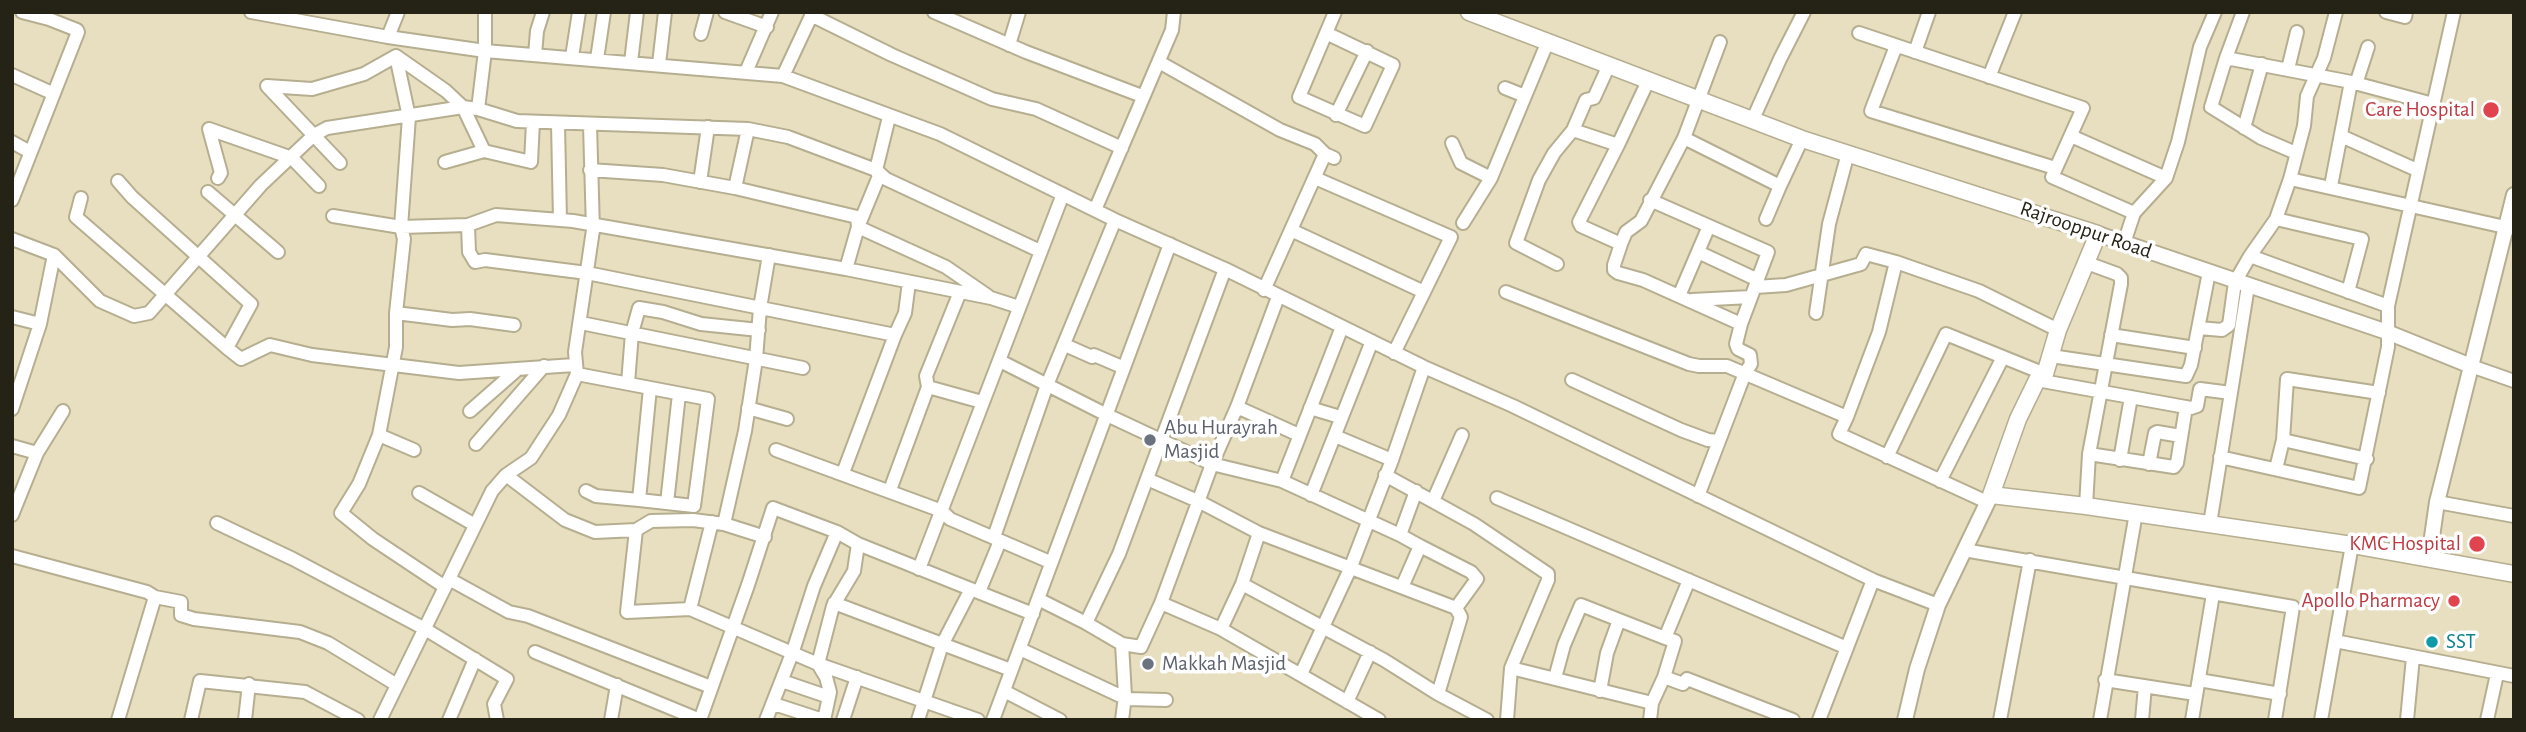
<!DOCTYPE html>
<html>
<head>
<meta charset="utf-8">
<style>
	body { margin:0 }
	#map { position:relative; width:2526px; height:732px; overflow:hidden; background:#e7dfbf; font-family:"Alegreya Sans",sans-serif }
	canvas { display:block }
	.frame { position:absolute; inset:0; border:14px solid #252216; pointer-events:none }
</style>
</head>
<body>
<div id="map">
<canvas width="2526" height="732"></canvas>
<div class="frame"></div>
</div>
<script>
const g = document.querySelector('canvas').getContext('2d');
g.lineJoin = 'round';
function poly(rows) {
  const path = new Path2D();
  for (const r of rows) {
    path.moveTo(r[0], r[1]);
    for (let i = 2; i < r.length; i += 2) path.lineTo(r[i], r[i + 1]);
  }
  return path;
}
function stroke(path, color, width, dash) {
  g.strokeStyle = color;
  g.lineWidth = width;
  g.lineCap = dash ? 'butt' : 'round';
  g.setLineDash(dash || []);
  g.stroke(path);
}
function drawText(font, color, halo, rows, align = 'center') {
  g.font = font + ' "Alegreya Sans",sans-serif';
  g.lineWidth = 7;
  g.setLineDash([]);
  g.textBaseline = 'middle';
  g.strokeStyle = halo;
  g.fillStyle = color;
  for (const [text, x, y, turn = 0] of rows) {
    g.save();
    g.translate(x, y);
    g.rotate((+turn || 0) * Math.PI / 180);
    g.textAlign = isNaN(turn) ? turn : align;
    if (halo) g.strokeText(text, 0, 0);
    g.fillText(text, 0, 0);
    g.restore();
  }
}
const minor = poly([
	[251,12,388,37,485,51,783,76,940,134,1115,220,1225,269,1424,367,1513,406,1873,580,1938,605],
	[725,12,767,27],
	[934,12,1026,52,1142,96],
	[2243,12,2226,58,2211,107,2261,138,2296,153],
	[2386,12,2405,17,2406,12],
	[811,15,892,55,992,99,1036,109,1122,148],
	[1326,33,1393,65,1365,126,1299,97,1335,12],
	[1859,33,2083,108,2052,177,2134,213],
	[701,34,707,12],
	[388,37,398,12],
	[1009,45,1019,12],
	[1896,46,1871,111,2055,168],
	[1915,52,1929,12],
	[535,55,537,31,543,12],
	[396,56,409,117,401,227,404,239,396,313,396,347,379,435,414,450],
	[572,57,579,12],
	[2226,58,2351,82,2433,104],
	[597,59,604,12],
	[631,62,637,12],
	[1159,62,1280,130,1315,144,1325,154,1334,158],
	[659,64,665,12],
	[2288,69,2297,32],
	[746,72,772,12],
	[12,75,52,93],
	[783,76,813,12],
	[1989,77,2015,12],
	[1648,81,1618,145,1579,222,1581,226,1621,244,1626,232,1641,221,1684,138,1720,42],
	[2356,84,2368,47],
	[267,86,312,89,364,74,396,56,446,91,463,107,484,151],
	[267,86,340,163],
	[1505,88,1525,96],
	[478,109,485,51,485,12],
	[1336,115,1367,51],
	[1753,119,1780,59,1804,12],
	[558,124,560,220],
	[2244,128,2262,64],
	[209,129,292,158,319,186],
	[209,129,221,173,218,178],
	[1573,130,1618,145],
	[2071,136,2166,178],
	[2341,136,2417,170],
	[1684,138,1780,186,1802,139],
	[12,142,30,152],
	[1452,143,1461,163,1491,178],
	[445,162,484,151,531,162,533,122],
	[590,170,663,175,735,188,857,217,858,227,946,267,988,296],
	[2290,179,2514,229],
	[700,182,708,127],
	[2331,186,2351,82],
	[735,188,748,129],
	[208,192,278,252],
	[81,198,76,217,227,348,251,304,132,197,118,181],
	[12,200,78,32,77,30,49,19,22,12],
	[1095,210,1172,30,1174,12],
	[333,216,401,227,468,225,496,215,573,221,846,269,991,298,1019,307],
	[1766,219,1780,186],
	[2276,219,2362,239,2348,292],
	[1463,223,1491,178,1548,41],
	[468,225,469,252,475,262,485,260,587,273,895,335],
	[1291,230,1424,292,1451,237,1315,178],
	[12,239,54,255,100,301,134,316,149,313,261,185,314,135,327,128,463,107,478,109,517,121,748,129,788,137,876,170,886,179,1040,251],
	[2124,243,2134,213,2166,178,2178,142,2200,47,2215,12],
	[1621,244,1614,265,1614,270,1618,273,1643,280,1741,324,1768,252,1650,200],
	[1698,252,1758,280],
	[2250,256,2388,306],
	[1557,264,1516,243,1539,180,1554,153,1573,130,1586,100,1594,98,1609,65],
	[846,269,858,227,879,176,876,170,889,117],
	[1225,269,1119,554,1086,623,1122,644,1141,647,1161,603,1212,464,1237,407,1278,297],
	[1755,287,1786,285,1861,264,1866,254,1896,262],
	[1264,290,1325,154],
	[1506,292,1689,364,1699,366,1727,366,1847,417,1879,332,1896,262,1979,291,2058,330],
	[1679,296,1709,226],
	[1692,300,1751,297],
	[396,313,452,320,470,319,514,325],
	[1816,313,1829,224,1848,153],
	[12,317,40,324],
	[581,323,803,368],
	[1342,327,1282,481,1400,535],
	[2199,328,2222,330,2229,325,2235,282,2250,256,2276,219,2290,179,2304,126,2307,96,2324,58,2336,12],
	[2111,335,2195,348],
	[1065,345,1092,357,1094,355,1122,367],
	[227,348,241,359,270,345,312,355,459,373,574,365],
	[1394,353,1424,292],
	[2051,356,2186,376,2191,365,2209,272],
	[1000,361,1107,415,1212,464,1282,481],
	[2471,366,2514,381],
	[577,374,708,399,694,506,639,500,650,388],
	[1572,380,1681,430,1708,440,1719,441],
	[2037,380,2191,408,2197,406,2200,389,2231,393],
	[628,383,632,333,639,308,663,312,701,324,759,330],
	[928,387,982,402],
	[1237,407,1299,435],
	[748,408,787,419],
	[1310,408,1340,417],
	[12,409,40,324,54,255],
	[470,411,518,369],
	[1847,417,1839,434,1987,502],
	[379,435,359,484,341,513,373,539,445,587],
	[1335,436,1392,460],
	[2283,440,2367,459],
	[476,444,544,366],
	[12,446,37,453],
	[776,450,942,511,950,519,1050,562],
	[2089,454,2174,467,2177,463,2186,407],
	[1887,457,1946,334,2045,374],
	[2220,457,2359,488,2388,347,2388,306,2454,12],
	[2120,460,2131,397],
	[2149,464,2155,433,2157,432,2181,436],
	[2276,469,2283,440,2287,379,2379,393],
	[843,473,895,335,905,313,909,282],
	[506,475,565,520,595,532,636,530,651,521,693,520,724,524,765,537],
	[1385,475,1474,524,1548,574,1548,580,1511,668],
	[1147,479,1200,502,1259,533,1242,584,1221,629,1379,720],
	[1940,481,2003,357],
	[890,490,928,387,926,376,960,292],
	[586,491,596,496,639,500],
	[419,493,475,525],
	[1311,495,1372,341],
	[1698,496,1745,373,1751,364,1750,355,1738,349,1736,344,1741,324],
	[1497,498,1847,648],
	[1433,501,1462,435],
	[2437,502,2514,516],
	[667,503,679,394],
	[2086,506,2089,454,2121,284,2121,278,2117,274,2087,263],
	[12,515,37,453,63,411],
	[712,522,690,609,818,664,978,720],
	[217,523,293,559,425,629,507,679,494,704,497,720],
	[724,524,745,431,756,359,760,308,769,255],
	[2210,524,2248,286],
	[636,530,627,612,690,609],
	[1259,533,1456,608],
	[994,537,1047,385,1115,220],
	[1420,546,1471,572,1477,579,1456,608,1461,617,1438,694],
	[1964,550,2293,607,2275,720],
	[12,556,147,592,155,597,118,720],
	[919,569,1063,194],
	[449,579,509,612,528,616,711,687],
	[1242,584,1384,660,1438,694,1487,720],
	[1402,587,1420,546,1400,535,1416,491],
	[979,592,1000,541],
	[155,597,181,602,181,615,194,619,300,632,328,643,397,685],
	[1038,599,1086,623],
	[834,603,1011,670],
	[1161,603,1221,629],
	[2335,641,2514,676],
	[1020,649,1127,699,1166,700],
	[535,652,700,720],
	[1301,674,1350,569,1392,460,1424,367],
	[1664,677,1675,641,1665,638],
	[1555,678,1564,645,1581,605,1665,638,1689,580],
	[2105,680,2195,694],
	[2199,680,2280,694],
	[782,681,829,697],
	[1004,691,1060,720],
	[1600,691,1607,653,1619,620],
	[1347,702,1370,652],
	[774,704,823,720],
	[191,720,200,681,305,692,358,720],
	[245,720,249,684],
	[380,720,492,491,506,475,531,458,559,415,577,374,575,352,593,230,590,125],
	[449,720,475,659],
	[611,720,617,685],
	[700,720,748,585,773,508,837,532,858,544,1033,614],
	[766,720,793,651,814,586,837,532],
	[824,720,830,692,826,677,818,664,833,606,854,571,858,544],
	[843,720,857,677],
	[918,720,942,645,971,589],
	[993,720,1170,244],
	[1122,720,1125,696,1122,644],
	[1507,720,1511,668,1652,703,1664,677,1683,684,1687,679,1793,720],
	[1650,720,1652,703],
	[1819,720,1873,580],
	[2000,720,2030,560],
	[2100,720,2136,513],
	[2142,720,2145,686],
	[2192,720,2213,594],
	[2321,720,2352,545],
	[2407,720,2413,657],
	[2487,720,2497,674]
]);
const tertiary = poly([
	[2098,234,2387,332,2471,366],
	[2429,558,2437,502,2514,195],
	[1905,720,1917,669,1938,605,1991,495]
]);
const secondary = poly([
	[1469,12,1802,139,2098,234,2058,330,2045,374,2037,380,2018,419,1991,495,2086,506,2352,545,2514,574]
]);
const markers = [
	[2491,110,9,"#e0444e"],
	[1150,440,7,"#6b7280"],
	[2477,544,9,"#e0444e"],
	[2454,601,7,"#e0444e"],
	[2432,642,7,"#0f9aa8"],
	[1148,664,7,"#6b7280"]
];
const healthNames = [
	["Care Hospital",2475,110],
	["KMC Hospital",2461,544],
	["Apollo Pharmacy",2440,601]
];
const streetNames = [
	["Rajrooppur Road",2086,230,19]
];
const worshipNames = [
	["Abu Hurayrah",1164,428],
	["Masjid",1164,452],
	["Makkah Masjid",1162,664]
];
const cultureNames = [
	["SST",2446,642]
];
stroke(minor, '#b6ae90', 16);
stroke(tertiary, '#b6ae90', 18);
stroke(secondary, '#b6ae90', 19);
stroke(minor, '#fff', 12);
stroke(tertiary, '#fff', 14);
stroke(secondary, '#fff', 16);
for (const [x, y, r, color] of markers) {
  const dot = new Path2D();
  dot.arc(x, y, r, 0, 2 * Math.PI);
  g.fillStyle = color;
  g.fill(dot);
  stroke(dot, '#fff', 2.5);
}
drawText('21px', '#be3a42', '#fff', healthNames, 'right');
drawText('21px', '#252216', '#fff', streetNames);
drawText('21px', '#5b616d', '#fff', worshipNames, 'left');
drawText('21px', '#0d838f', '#fff', cultureNames, 'left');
</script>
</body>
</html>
